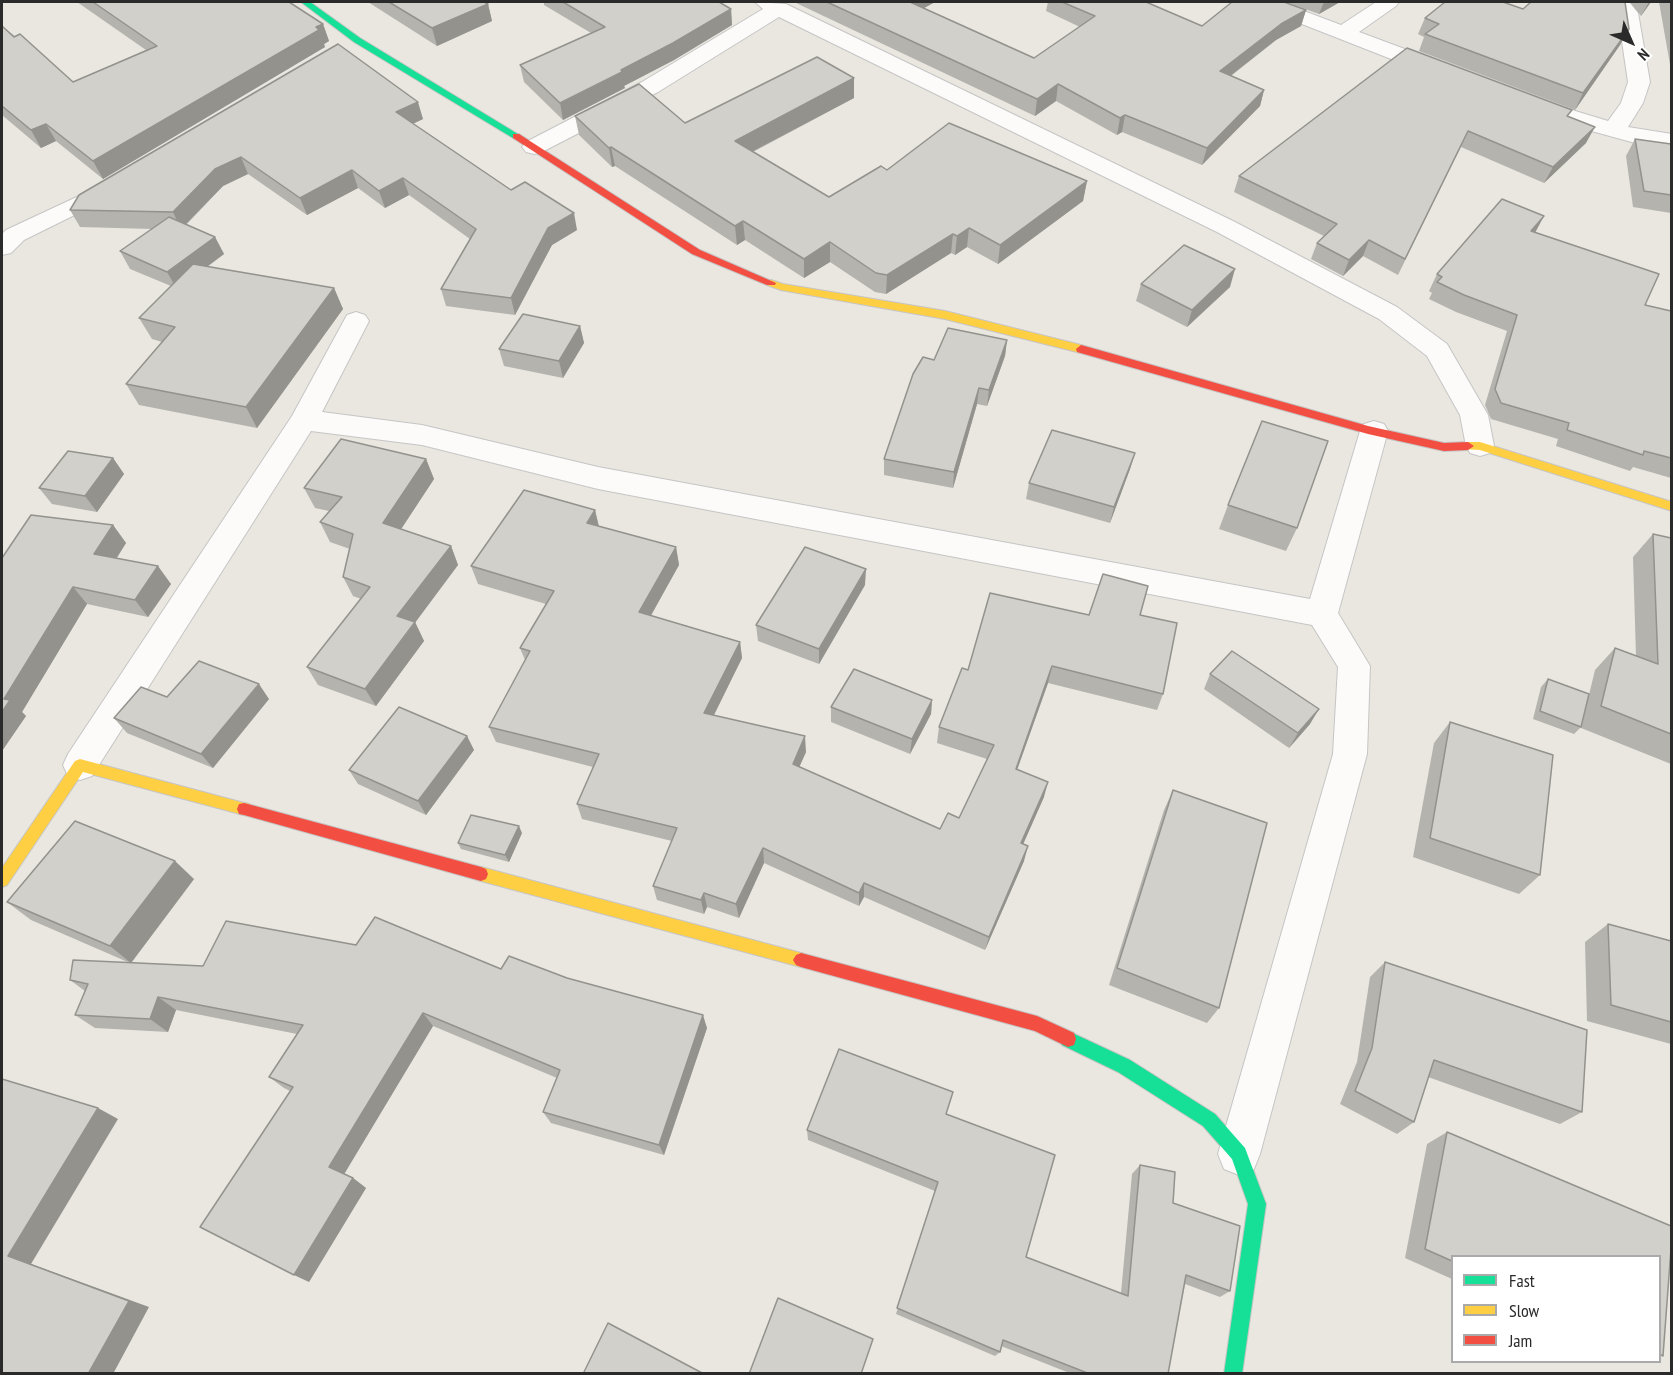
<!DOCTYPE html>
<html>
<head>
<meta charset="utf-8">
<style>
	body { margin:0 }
	#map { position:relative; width:1673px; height:1375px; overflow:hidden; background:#e9e7df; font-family:"PT Sans Narrow",sans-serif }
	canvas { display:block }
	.frame { position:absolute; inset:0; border:3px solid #2a2a2a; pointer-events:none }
	.legend { position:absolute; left:1451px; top:1255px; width:210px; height:108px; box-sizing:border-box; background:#fff; border:2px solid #aaa; margin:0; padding:8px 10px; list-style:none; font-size:18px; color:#2a2a2a }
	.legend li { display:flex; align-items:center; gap:12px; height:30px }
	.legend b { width:30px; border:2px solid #aaa }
	.north { position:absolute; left:1601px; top:12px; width:60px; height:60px; -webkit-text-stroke:4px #fff; paint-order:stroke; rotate:135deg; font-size:16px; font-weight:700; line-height:24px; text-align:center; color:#2a2a2a }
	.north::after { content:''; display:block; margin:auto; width:21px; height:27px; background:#2a2a2a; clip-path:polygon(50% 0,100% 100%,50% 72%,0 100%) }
</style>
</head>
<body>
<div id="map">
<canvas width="1673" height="1375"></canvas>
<div class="frame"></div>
<ul class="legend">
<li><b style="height:8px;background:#16e098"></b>Fast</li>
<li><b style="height:8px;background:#ffcf43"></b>Slow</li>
<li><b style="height:8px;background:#f24e42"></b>Jam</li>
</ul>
<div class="north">N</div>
</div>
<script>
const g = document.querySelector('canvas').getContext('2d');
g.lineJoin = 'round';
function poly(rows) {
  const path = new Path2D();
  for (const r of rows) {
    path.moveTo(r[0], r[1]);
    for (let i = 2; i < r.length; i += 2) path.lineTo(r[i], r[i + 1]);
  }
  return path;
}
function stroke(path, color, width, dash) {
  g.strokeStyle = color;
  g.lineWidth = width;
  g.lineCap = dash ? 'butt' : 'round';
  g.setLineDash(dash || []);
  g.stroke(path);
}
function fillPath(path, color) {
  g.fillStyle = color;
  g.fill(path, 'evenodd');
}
const street = poly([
	[755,2,786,4,1235,222,1397,307,1447,344,1488,415,1494,446,1490,453,1480,456,1470,453,1466,446,1460,415,1427,356,1379,319,1217,232,779,17,658,92,542,152,534,154,526,152,522,147,526,142,642,82,763,9,755,2],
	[1253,2,1280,2,1341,25,1376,2,1399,2,1396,6,1359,32,1448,65,1451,70,1448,75,1440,77,1432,75,1256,6,1253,2],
	[1609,2,1629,2,1638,13,1650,82,1643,103,1628,127,1672,134,1672,148,1639,144,1555,121,1528,111,1525,106,1528,101,1536,99,1608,121,1621,103,1628,82,1618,14,1609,2],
	[111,181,119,183,123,188,119,193,24,240,11,253,2,255,2,234,6,230,111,181],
	[356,312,365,315,369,321,322,412,422,425,598,467,1310,599,1360,431,1364,424,1374,421,1384,424,1388,431,1338,613,1370,666,1367,754,1260,1154,1254,1169,1239,1175,1224,1169,1218,1154,1333,754,1338,667,1312,625,598,489,422,445,311,431,92,776,80,780,68,776,63,765,68,754,292,416,347,315,356,312]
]);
const fast = poly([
	[301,2,310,2,360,38,521,136,513,138,354,42,301,2],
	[1068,1031,1130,1060,1215,1114,1245,1148,1266,1204,1242,1374,1224,1374,1248,1204,1232,1159,1203,1126,1118,1072,1062,1045,1060,1039,1062,1033,1068,1031]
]);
const slow = poly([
	[771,280,783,284,945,311,1081,345,1086,349,1081,353,945,319,781,290,767,285,766,283,771,280],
	[1468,442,1480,442,1672,502,1672,511,1480,450,1464,449,1462,446,1468,442],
	[80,759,244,803,249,804,251,809,249,814,244,815,83,772,7,885,2,887,2,868,75,761,80,759],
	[481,867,801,953,806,955,809,960,806,965,801,967,481,881,476,879,474,874,476,869,481,867]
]);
const jam = poly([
	[513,134,519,134,700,250,776,283,775,285,767,285,692,254,513,138,513,134],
	[1081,345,1368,426,1444,443,1468,442,1474,446,1468,450,1444,451,1368,434,1077,352,1076,349,1081,345],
	[244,803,481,867,486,869,488,874,486,879,481,881,244,815,239,814,237,809,239,804,244,803],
	[801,953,1037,1016,1074,1033,1076,1039,1074,1045,1068,1047,1035,1031,801,967,796,965,793,960,796,955,801,953]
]);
const wall = poly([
	[77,2,289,2,323,24,329,41,324,44,325,47,103,179,56,141,41,148,2,115,2,26,73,82,146,50],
	[368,2,484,2,488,4,492,21,437,46],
	[544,2,719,2,731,9,732,25,674,60,624,86,625,88,563,120,524,82,520,65,591,33,544,5],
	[794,2,935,2,924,8,1034,58,1080,27,1046,11,1048,2,1146,2,1202,26,1306,10,1301,26,1276,40,1231,76,1264,90,1260,106,1202,165,1122,132,1117,135,1056,101,1035,116],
	[1286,2,1340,2,1319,14],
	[1630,2,1651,2,1641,16],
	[1659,2,1671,2,1671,70],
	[1523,9,1629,29,1620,45,1575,110,1419,51,1424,37,1418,34,1425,18],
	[338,44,423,119,413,124,511,190,577,230,552,245,515,315,446,306,441,289,470,239,409,195,385,208,358,188,307,215,248,174,223,186,186,225,215,237,224,254,207,267,334,288,343,309,257,428,139,405,126,384,162,342,152,339,139,318,171,286,130,269,120,251,152,229,80,227,70,210],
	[1407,48,1568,116,1586,143,1544,183,1461,147,1398,275,1363,256,1343,276,1311,259,1317,243,1324,236,1234,192,1239,176],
	[854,98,753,152,829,197,887,170,1087,181,1083,201,998,264,967,247,955,255,951,253,886,294,875,292,830,262,804,278,745,240,737,245,615,166,612,167,579,135,575,116,685,123],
	[1635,139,1671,144,1671,213,1633,207,1626,156],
	[1535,232,1645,305,1671,311,1671,478,1633,467,1630,471,1556,446,1558,439,1491,419,1485,405,1507,331,1456,312,1429,299,1432,293,1429,291,1437,274],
	[1141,284,1230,287,1187,327,1136,301],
	[580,326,584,343,563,378,504,366,499,349],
	[1007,340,1005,356,987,406,977,404,953,488,884,475,884,459,934,360],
	[1135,453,1130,469,1110,523,1026,499,1029,483],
	[113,458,124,474,97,512,52,504,39,488],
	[426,459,434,479,401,529,451,546,458,565,415,622,424,641,376,706,318,685,307,667,361,599,353,596,343,577,350,549,330,542,320,522,329,511,315,508,304,488],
	[1228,505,1297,528,1286,551,1219,529],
	[595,510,599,526,676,547,679,565,650,616,740,642,742,658,714,715,806,752,799,767,940,829,959,818,987,759,937,743,939,727,968,670,1089,615,1140,615,1163,694,1157,710,1048,683,1017,770,1044,797,1023,844,1024,861,985,950,864,897,859,906,764,863,739,918,707,907,704,914,657,900,653,886,672,841,582,819,577,804,593,767,496,742,489,727,525,660,520,648,546,604,478,584,471,566],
	[113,525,126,543,117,558,171,584,148,617,87,604,22,712,26,716,2,751,2,558],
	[1653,534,1671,538,1671,764,1581,728,1595,670,1615,648,1636,656,1633,557],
	[865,585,819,664,758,641,756,625],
	[1210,674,1310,724,1289,748,1204,689],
	[1548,679,1581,727,1574,734,1533,719,1541,687],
	[167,697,269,699,213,768,127,733,114,718],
	[932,700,931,714,910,754,831,722,831,707],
	[1450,722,1540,875,1519,894,1413,857,1434,743],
	[467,736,474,750,426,815,358,784,349,770],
	[1173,790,1219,1008,1207,1023,1109,985,1164,810],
	[522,833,509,862,461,849,458,843],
	[194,879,131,963,203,966,356,945,501,969,567,978,707,1028,664,1155,551,1123,543,1112,557,1078,433,1026,344,1174,353,1178,366,1188,309,1282,290,1091,284,1088,269,1077,297,1034,176,1010,168,1032,95,1028,75,1015,85,991,70,980,130,963,31,920,7,902],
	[1608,924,1671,941,1671,1044,1587,1021,1585,942],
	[1385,962,1582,1112,1560,1124,1428,1077,1414,1122,1397,1134,1340,1104,1357,1062,1370,977],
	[947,1114,1026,1257,1121,1293,1132,1174,1140,1165,1173,1203,1230,1291,1220,1297,1185,1284,1168,1374,1072,1374,1001,1346,1000,1352,995,1356,896,1314,935,1191,808,1140,807,1130],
	[1447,1132,1671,1226,1671,1249,1663,1356,1659,1356,1659,1257,1452,1257,1452,1279,1405,1258,1427,1144]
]);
const shadedWall = poly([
	[909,2,935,2,908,17],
	[1324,2,1340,2,1319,14],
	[1649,2,1651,2,1641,16],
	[488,4,492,21,437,46,432,28],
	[731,9,732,25,674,60,624,86,625,88,563,120,560,103],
	[1306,10,1301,26,1276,40,1216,87,1220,71,1281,24],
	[323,24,329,41,324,44,325,47,103,179,93,161,316,27],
	[1629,29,1620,45,1575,110,1583,93],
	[854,78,854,98,736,160,735,141],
	[1058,84,1056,101,1035,116,1037,99],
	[1264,90,1260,106,1202,165,1207,148],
	[418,102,423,119,401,129,396,112],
	[1125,115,1122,132,1117,135,1120,118],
	[46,124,56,141,41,148,31,130],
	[1595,127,1586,143,1544,183,1553,167],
	[611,147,615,166,612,167,609,148],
	[241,157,248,174,223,186,181,229,173,212,215,169],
	[352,170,358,188,307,215,300,198],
	[403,178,409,195,385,208,379,191],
	[1087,181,1083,201,998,264,1000,245],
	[574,213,577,230,552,245,515,315,511,298,548,228],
	[1544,216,1535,233,1531,231],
	[743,221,745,240,737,245,735,226],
	[969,228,967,247,955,255,957,236],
	[953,234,951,253,886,294,887,275],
	[215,237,224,254,177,289,167,272],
	[1369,240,1363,256,1343,276,1349,260],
	[830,242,830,262,804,278,804,259],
	[1235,269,1230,287,1187,327,1192,310],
	[334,288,343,309,257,428,246,407],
	[580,326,584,343,563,378,559,361],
	[1007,340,1005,356,987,406,989,390],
	[979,388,977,404,953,488,954,472],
	[1135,453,1130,469,1110,523,1114,507],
	[113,458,124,474,97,512,85,496],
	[426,459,434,479,392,543,383,523],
	[595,510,599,528,587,523],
	[113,525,126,543,108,571,94,554],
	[451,546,458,565,406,635,397,616],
	[676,547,679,565,643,630,639,612],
	[158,566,171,584,148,617,135,600],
	[866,569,865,585,819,664,819,649],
	[73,587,87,604,22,712,26,716,2,751,2,712,4,699],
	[415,622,424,641,376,706,365,689],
	[740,642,742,658,707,729,704,713],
	[1052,666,1048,683,1012,784,1016,769],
	[259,684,269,699,213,768,201,754],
	[932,700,931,714,910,754,912,739],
	[1319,709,1310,724,1289,748,1298,733],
	[467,736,474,750,426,815,418,801],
	[805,736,806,752,794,779,793,764],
	[1048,782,1044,797,1017,858,1021,843],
	[519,826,522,833,509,862,505,855],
	[1028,846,1024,861,985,950,989,937],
	[763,848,764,863,739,918,736,904],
	[175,861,194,879,131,963,110,946],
	[864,883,864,897,859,906,859,893],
	[704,893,707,907,704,914,701,900],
	[158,997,176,1010,168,1032,150,1019],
	[423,1013,433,1026,343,1176,329,1167],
	[703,1015,707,1028,664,1155,659,1145],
	[98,1108,118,1119,31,1264,149,1307,113,1374,88,1374,8,1256],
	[353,1178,366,1188,309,1282,294,1275]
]);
const building = poly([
	[93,2,289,2,323,24,316,27,319,30,93,161,46,124,31,130,2,106,2,26,14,37,20,34,73,82,157,46,93,2],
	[389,2,484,2,488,4,432,28,389,2],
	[563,2,719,2,731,9,673,43,621,70,622,72,560,103,520,65,605,27,563,2],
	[827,2,910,2,1034,58,1095,16,1062,2,1146,2,1202,26,1232,2,1284,2,1306,10,1281,24,1220,71,1264,90,1207,148,1125,115,1120,118,1058,84,1037,99,827,2],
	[1445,2,1503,2,1523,9,1531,2,1625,2,1629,29,1583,93,1425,34,1439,24,1425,18,1445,2],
	[338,44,418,102,396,112,511,190,525,182,574,213,548,228,511,298,441,289,476,229,403,178,379,191,352,170,300,198,241,157,215,169,173,212,70,210,79,195,338,44],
	[1407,48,1572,110,1567,116,1595,127,1553,167,1468,131,1405,259,1369,240,1349,260,1317,243,1337,224,1239,176,1407,48],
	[817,57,854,78,735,141,829,197,881,166,887,170,949,123,1087,181,1000,245,969,228,957,236,953,234,887,275,876,273,830,242,804,259,743,221,735,226,611,147,609,148,575,116,639,84,685,123,817,57],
	[1635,139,1671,144,1671,195,1644,191,1635,139],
	[1502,199,1544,216,1531,231,1659,274,1645,305,1671,311,1671,458,1644,451,1643,455,1567,430,1569,423,1501,403,1495,389,1517,315,1464,295,1437,282,1442,277,1437,274,1502,199],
	[169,217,215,237,167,272,120,251,169,217],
	[1184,245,1235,269,1192,310,1141,284,1184,245],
	[193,264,334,288,246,407,126,384,175,327,139,318,193,264],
	[523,314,580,326,559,361,499,349,523,314],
	[948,328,1007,340,989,390,979,388,954,472,884,459,913,374,923,357,934,360,948,328],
	[1262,421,1328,441,1297,528,1228,505,1262,421],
	[1052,430,1135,453,1114,507,1029,483,1052,430],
	[341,439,426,459,383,523,451,546,397,616,415,622,365,689,307,667,370,587,343,577,353,534,320,522,342,497,304,488,341,439],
	[68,451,113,458,85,496,39,488,68,451],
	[524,490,595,510,587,523,676,547,639,612,740,642,704,713,805,736,793,764,940,829,948,813,959,818,994,745,939,727,962,668,968,670,990,593,1089,615,1103,574,1148,586,1140,615,1177,623,1163,694,1052,666,1016,769,1048,782,1021,843,1028,846,989,937,864,883,859,893,763,848,736,904,704,893,701,900,653,886,677,828,577,804,599,754,489,727,530,651,520,648,554,591,471,566,524,490],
	[31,515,113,525,94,554,158,566,135,600,73,587,4,699,10,700,2,712,2,558,31,515],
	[1653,534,1671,538,1671,734,1601,706,1615,648,1658,664,1653,534],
	[805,547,866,569,819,649,756,625,805,547],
	[1232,651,1319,709,1298,733,1210,674,1232,651],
	[199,661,259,684,201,754,114,718,141,687,167,697,199,661],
	[854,669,932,700,912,739,831,707,854,669],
	[1548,679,1589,694,1581,727,1540,711,1548,679],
	[399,707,467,736,418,801,349,770,399,707],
	[1450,722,1553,755,1540,875,1430,838,1450,722],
	[1173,790,1267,823,1219,1008,1117,968,1173,790],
	[471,815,519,826,505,855,458,843,471,815],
	[75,821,175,861,110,946,7,902,75,821],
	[375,917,501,969,509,956,567,978,703,1015,659,1145,543,1112,560,1070,423,1013,329,1167,353,1178,294,1275,200,1227,293,1087,269,1077,303,1025,158,997,150,1019,75,1015,88,984,70,980,73,960,203,966,226,921,356,945,375,917],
	[1608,924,1671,941,1671,1022,1611,1005,1608,924],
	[1385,962,1587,1030,1582,1112,1434,1060,1414,1122,1355,1091,1372,1048,1385,962],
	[839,1049,953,1092,946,1114,1055,1155,1026,1257,1128,1296,1140,1165,1175,1172,1173,1203,1240,1226,1230,1291,1186,1275,1168,1374,1090,1374,1003,1340,1000,1352,897,1308,938,1182,807,1130,839,1049],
	[2,1079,98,1108,8,1256,129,1301,88,1374,2,1374,2,1079],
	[1447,1132,1671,1226,1671,1249,1663,1356,1659,1354,1659,1257,1452,1257,1452,1261,1425,1249,1447,1132],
	[778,1298,873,1339,861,1374,749,1374,778,1298],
	[608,1323,704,1374,583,1374,608,1323]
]);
stroke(street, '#c6c5c5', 2);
stroke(fast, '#c6c5c5', 2);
stroke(slow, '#c6c5c5', 2);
stroke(jam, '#c6c5c5', 2);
fillPath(street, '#fcfbfa');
fillPath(fast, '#16e098');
fillPath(slow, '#ffcf43');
fillPath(jam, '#f24e42');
fillPath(wall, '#b5b3ae');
fillPath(shadedWall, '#93928d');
fillPath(building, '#d2d0ca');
stroke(building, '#93928d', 1.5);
</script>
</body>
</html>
